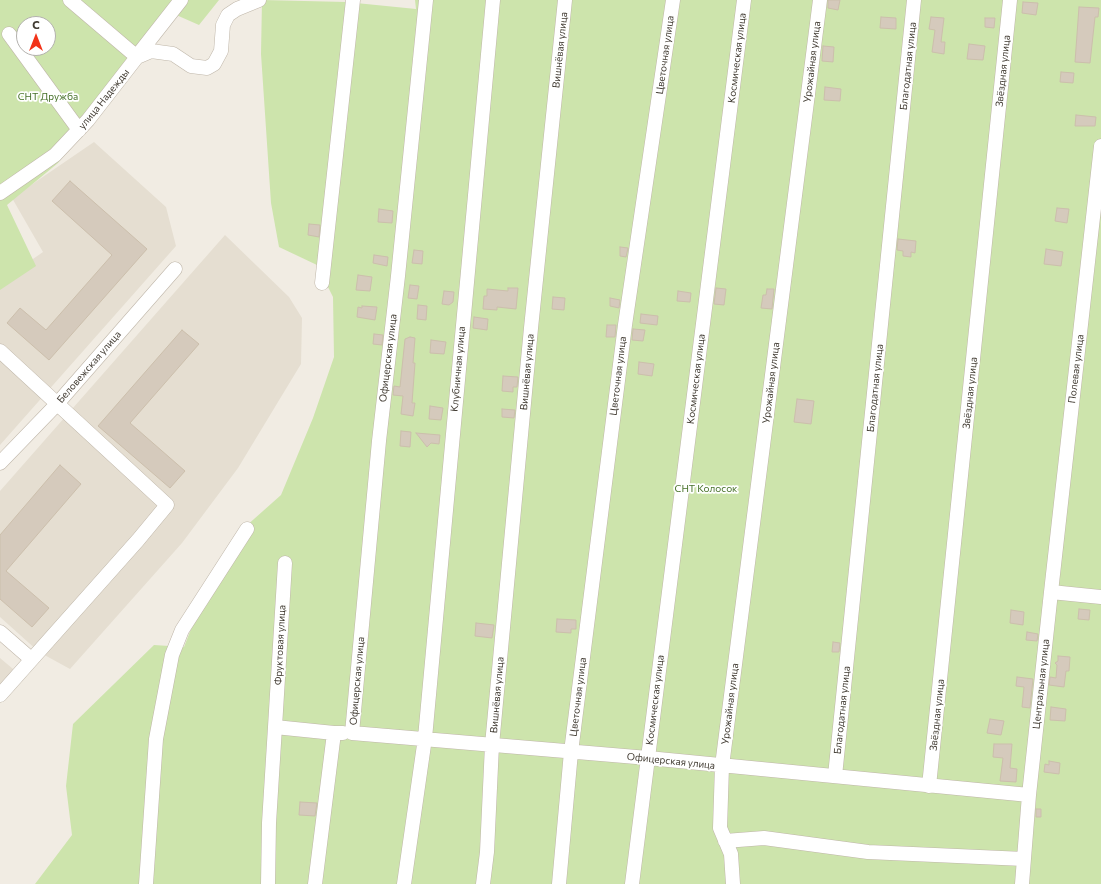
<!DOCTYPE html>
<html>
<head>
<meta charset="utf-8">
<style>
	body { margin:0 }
	#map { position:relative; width:1101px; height:884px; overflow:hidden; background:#f1ece3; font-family:Commissioner,sans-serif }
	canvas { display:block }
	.north { position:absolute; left:16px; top:16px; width:40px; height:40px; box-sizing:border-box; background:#fff; border:1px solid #b3b1ad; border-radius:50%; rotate:0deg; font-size:11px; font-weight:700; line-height:16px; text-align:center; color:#423c33 }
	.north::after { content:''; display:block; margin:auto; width:14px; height:18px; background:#f23319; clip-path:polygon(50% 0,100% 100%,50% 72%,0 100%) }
</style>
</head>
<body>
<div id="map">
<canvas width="1101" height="884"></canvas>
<div class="north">С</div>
</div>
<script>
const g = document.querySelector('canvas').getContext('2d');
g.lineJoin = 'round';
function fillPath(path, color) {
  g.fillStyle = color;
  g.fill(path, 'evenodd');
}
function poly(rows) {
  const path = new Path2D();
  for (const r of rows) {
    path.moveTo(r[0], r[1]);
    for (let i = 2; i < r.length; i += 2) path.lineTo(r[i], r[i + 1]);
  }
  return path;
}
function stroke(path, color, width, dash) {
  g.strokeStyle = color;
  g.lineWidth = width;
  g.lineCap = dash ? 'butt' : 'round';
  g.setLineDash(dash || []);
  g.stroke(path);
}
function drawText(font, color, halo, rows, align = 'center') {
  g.font = font + ' Commissioner,sans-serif';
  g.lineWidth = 3.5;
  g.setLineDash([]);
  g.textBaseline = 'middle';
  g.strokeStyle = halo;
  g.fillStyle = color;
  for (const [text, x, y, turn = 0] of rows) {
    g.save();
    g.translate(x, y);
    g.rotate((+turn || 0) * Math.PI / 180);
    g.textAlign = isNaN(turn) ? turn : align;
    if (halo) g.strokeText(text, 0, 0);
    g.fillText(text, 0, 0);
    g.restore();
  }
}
const residential = poly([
	[94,142,166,207,176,246,0,445,0,282,43,252,12,198],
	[225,235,289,297,302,318,301,364,238,468,182,543,70,669,39,652,0,617,0,491],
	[0,658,19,674,0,696]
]);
const green = poly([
	[0,0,219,0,199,25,174,14,58,163,7,205,36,266,0,290],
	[24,24,48,24,48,48,24,48],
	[262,0,346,2,416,9,415,0,1101,0,1101,884,35,884,72,835,66,786,73,724,154,645,184,647,211,578,245,527,281,495,313,418,334,357,333,297,317,265,279,247,271,203,261,54]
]);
const building = poly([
	[828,0,840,0,838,10,828,8,828,0],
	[1023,2,1038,3,1036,15,1022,13,1023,2],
	[1079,7,1099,8,1098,17,1095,17,1090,63,1075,62,1079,7],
	[881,17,896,18,896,29,880,28,881,17],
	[931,17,944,18,941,42,945,42,944,54,932,52,935,30,929,29,931,17],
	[985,18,995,18,994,28,985,27,985,18],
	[969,44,985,46,983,60,967,59,969,44],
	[823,46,834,47,833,62,822,61,823,46],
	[1061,72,1074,73,1073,83,1060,82,1061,72],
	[825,87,841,89,840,101,824,100,825,87],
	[1076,115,1096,117,1095,126,1075,126,1076,115],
	[70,181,147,249,49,360,7,323,20,308,46,330,112,255,52,201,70,181],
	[1057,208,1069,209,1067,223,1055,221,1057,208],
	[379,209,393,211,392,223,378,222,379,209],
	[309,224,320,225,319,237,308,235,309,224],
	[898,239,916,241,915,253,911,252,911,257,903,256,903,251,897,250,898,239],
	[620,247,628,248,626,257,620,256,620,247],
	[1046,249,1063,252,1061,266,1044,264,1046,249],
	[414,250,423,251,422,264,412,263,414,250],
	[374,255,388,257,387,266,373,263,374,255],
	[358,275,372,277,370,291,356,290,358,275],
	[410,285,419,286,417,299,408,298,410,285],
	[508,288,518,288,516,309,497,307,497,310,483,309,484,296,487,296,487,289,508,291,508,288],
	[716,288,726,289,724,305,714,304,716,288],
	[767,289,774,289,772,309,761,308,763,295,766,295,767,289],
	[444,291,454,292,453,302,449,305,442,304,444,291],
	[678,291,691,293,690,302,677,301,678,291],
	[553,297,565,298,564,310,552,309,553,297],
	[610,298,620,300,619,308,610,306,610,298],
	[418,305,427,306,426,320,417,319,418,305],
	[362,306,377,307,375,320,357,317,358,307,362,308,362,306],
	[641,314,658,316,657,325,640,323,641,314],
	[474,317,488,319,487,330,473,328,474,317],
	[607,325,616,325,615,337,606,337,607,325],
	[633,329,645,330,643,341,632,340,633,329],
	[182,330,199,344,130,423,185,471,170,488,98,426,182,330],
	[374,334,383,335,382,345,373,344,374,334],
	[410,337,415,338,413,363,415,363,412,403,415,403,413,416,401,414,403,396,393,395,394,386,400,387,405,339,410,337],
	[431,340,446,342,444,354,430,353,431,340],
	[639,362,654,364,652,376,638,374,639,362],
	[503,376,518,377,517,387,513,387,513,392,502,391,503,376],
	[797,399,814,401,811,424,794,422,797,399],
	[430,406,443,408,441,420,429,419,430,406],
	[502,409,515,410,514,418,502,417,502,409],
	[401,431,411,432,410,447,400,446,401,431],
	[416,433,440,435,439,444,431,443,427,447,416,433],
	[60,465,81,484,6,571,49,608,32,627,0,599,0,535,60,465],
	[1079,609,1090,610,1089,620,1078,619,1079,609],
	[1011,610,1024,612,1023,625,1010,623,1011,610],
	[557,619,576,620,576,629,571,629,571,633,556,632,557,619],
	[476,623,494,625,492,638,475,636,476,623],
	[1027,632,1038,634,1037,641,1026,640,1027,632],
	[833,642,840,643,839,652,832,652,833,642],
	[1058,656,1070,657,1069,671,1066,671,1064,687,1049,685,1050,677,1056,678,1057,665,1055,663,1058,661,1058,656],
	[1017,677,1033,679,1030,708,1022,707,1024,687,1016,686,1017,677],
	[1051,707,1066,709,1065,721,1050,720,1051,707],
	[990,719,1004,721,1001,735,987,733,990,719],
	[994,744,1012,744,1010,768,1017,769,1016,782,1000,781,1003,758,993,757,994,744],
	[1049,761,1060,763,1059,774,1044,772,1045,764,1049,765,1049,761],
	[300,802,317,803,315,816,299,815,300,802],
	[1036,809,1041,809,1041,817,1036,817,1036,809]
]);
const minor = poly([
	[426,0,398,276,379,441,352,733,648,758,1029,795],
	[9,34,79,130],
	[137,56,181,0],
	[137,57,151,51,173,54,191,66,207,68,214,64,221,51,223,25,228,15,237,9,259,0],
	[0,193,55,155,88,120,137,57,70,0],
	[322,283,353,0],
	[0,351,167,505,138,540,0,695],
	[0,463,57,404,175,269],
	[1051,592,1101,146],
	[0,632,31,659],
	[275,727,285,563],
	[835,776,914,0],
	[929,786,1010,0],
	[725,841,764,838,868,852,1024,859],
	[146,884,156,739,172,655,182,630,247,529],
	[268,884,269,823,275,727,334,733],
	[315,884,334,733,343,733],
	[404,884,425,738,493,0],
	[483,884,487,852,492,745,531,328,565,0],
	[559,884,571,752,625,325,673,0],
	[632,884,744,0],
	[733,884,731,854,720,828,722,766,820,0],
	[1022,884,1029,795,1051,592,1101,597]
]);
const streetNames = [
	["Вишнёвая улица",560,50,-84],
	["Цветочная улица",665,55,-82],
	["Космическая улица",737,58,-83],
	["Урожайная улица",812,62,-83],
	["Благодатная улица",908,66,-84],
	["Звёздная улица",1003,71,-84],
	["улица Надежды",104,99,-51],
	["Офицерская улица",388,358,-83],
	["Беловежская улица",89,367,-49],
	["Клубничная улица",458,369,-85],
	["Полевая улица",1076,369,-83],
	["Вишнёвая улица",527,372,-85],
	["Цветочная улица",618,376,-83],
	["Космическая улица",696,379,-83],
	["Урожайная улица",771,383,-83],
	["Благодатная улица",875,388,-84],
	["Звёздная улица",970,393,-84],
	["Фруктовая улица",280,645,-87],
	["Офицерская улица",357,681,-85],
	["Центральная улица",1041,684,-84],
	["Вишнёвая улица",497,695,-85],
	["Цветочная улица",578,697,-83],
	["Космическая улица",655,700,-83],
	["Урожайная улица",730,704,-83],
	["Благодатная улица",842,710,-84],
	["Звёздная улица",937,715,-84],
	["Офицерская улица",671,761,6]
];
const parkNames = [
	["СНТ Дружба",48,97],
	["СНТ Колосок",706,489]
];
fillPath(residential, '#e5ded1');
fillPath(green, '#cde4ac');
fillPath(building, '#d5cabc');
stroke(building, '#ccbfac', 1);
stroke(minor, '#bfb6a9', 15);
stroke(minor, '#fff', 14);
drawText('10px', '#423c33', '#fff', streetNames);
drawText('10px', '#47712a', '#fff', parkNames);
</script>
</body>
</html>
